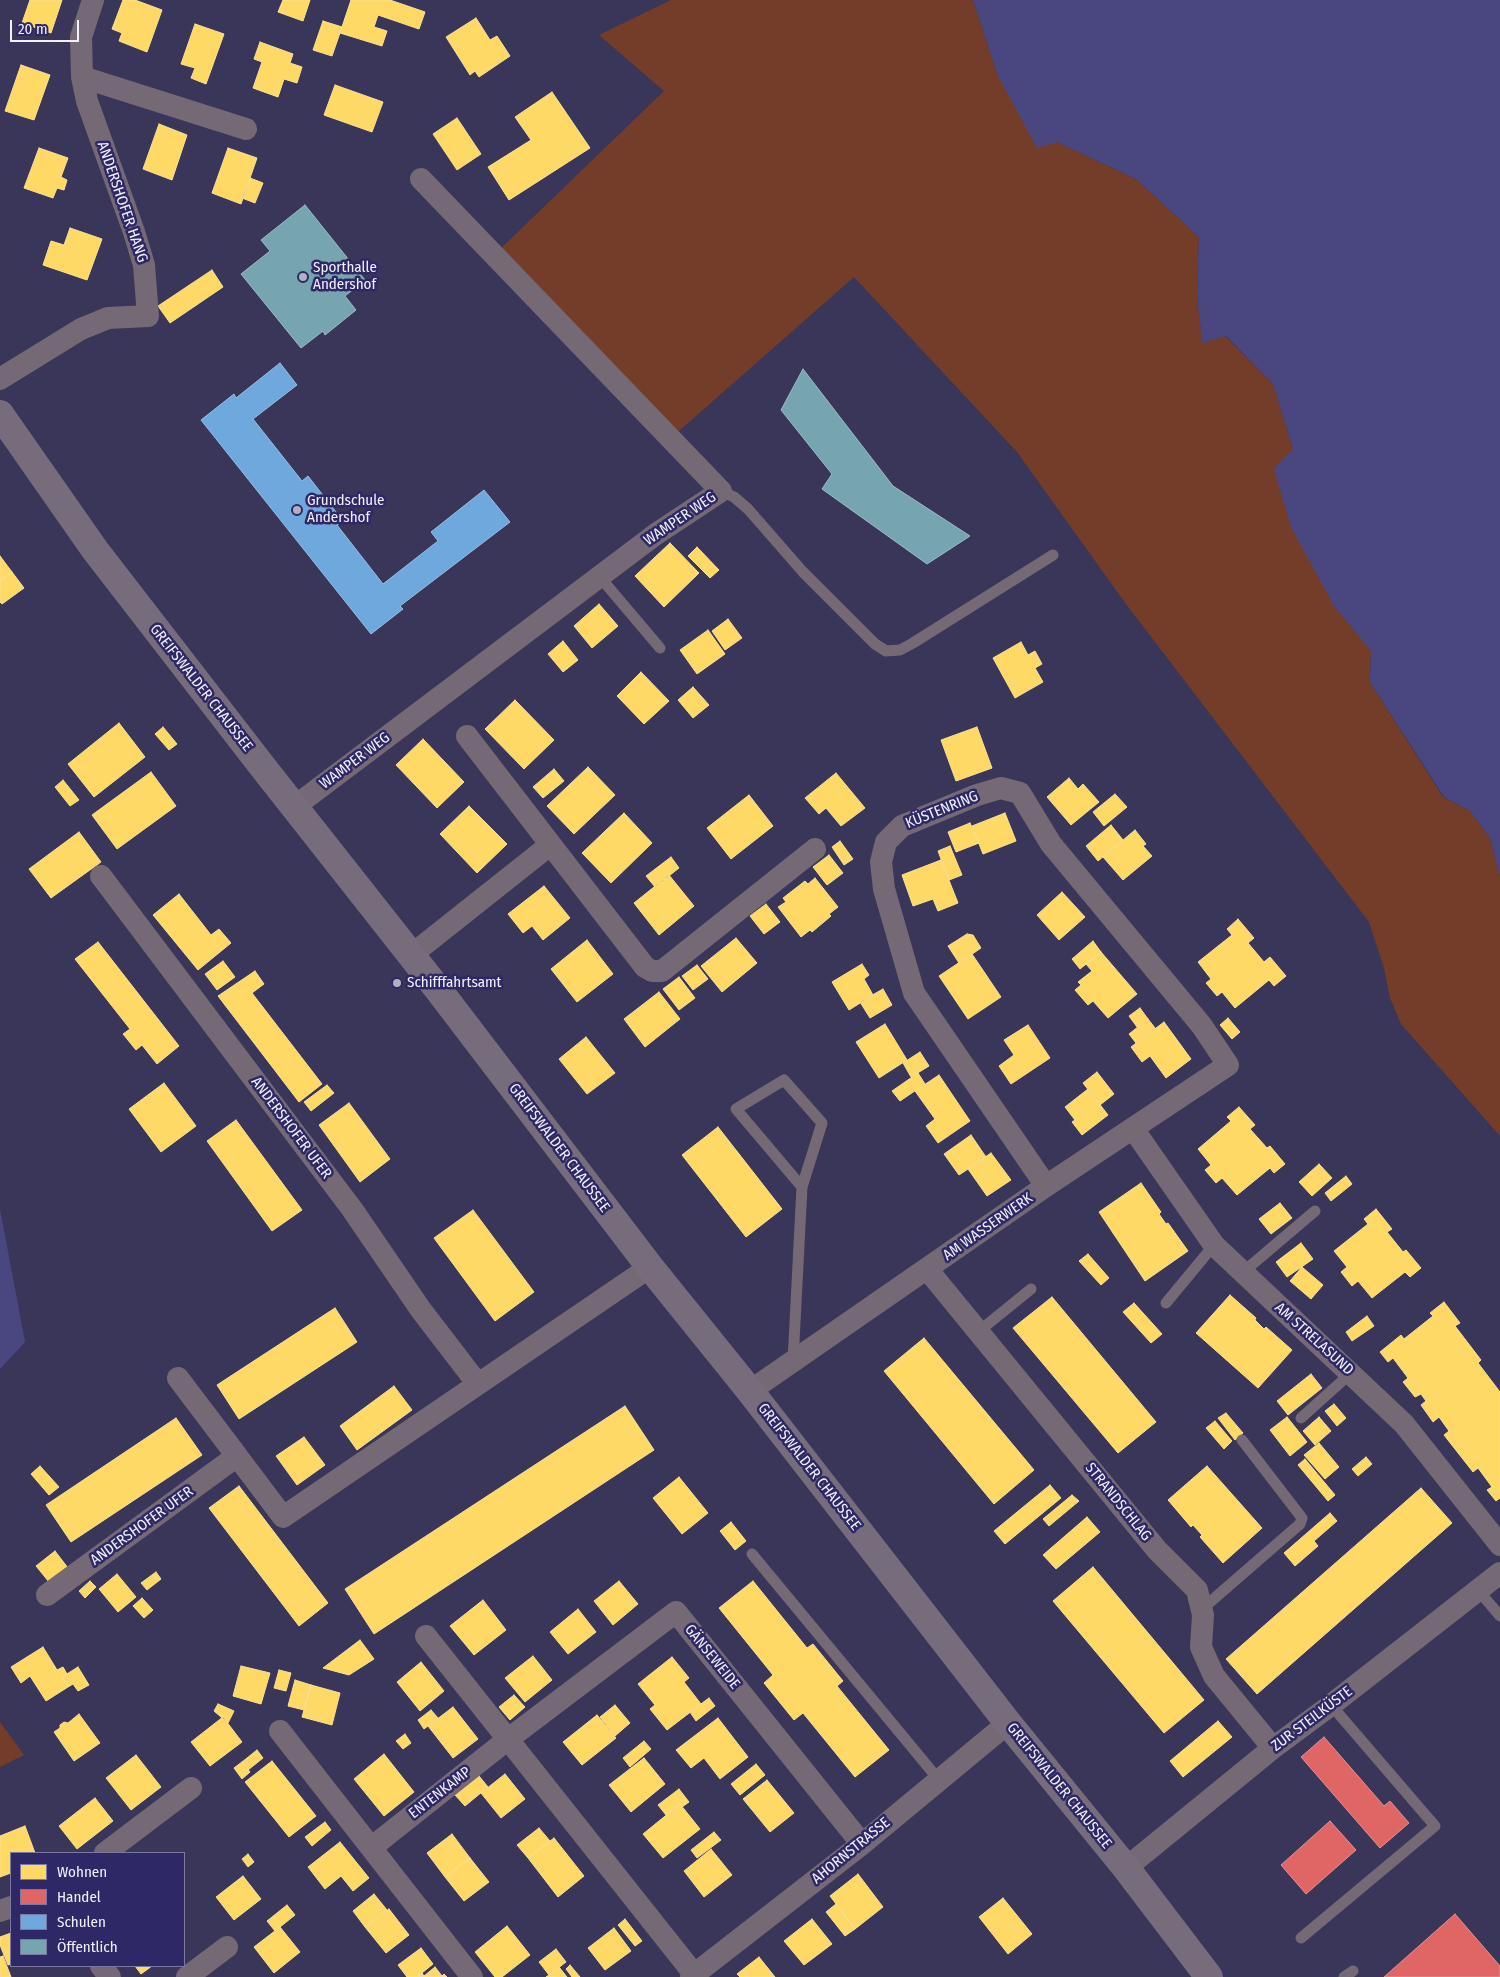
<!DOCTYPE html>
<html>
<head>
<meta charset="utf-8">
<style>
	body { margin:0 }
	#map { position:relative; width:1500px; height:1977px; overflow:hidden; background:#3a3659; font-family:"Fira Sans Condensed",sans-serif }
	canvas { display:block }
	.legend { position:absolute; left:10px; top:1852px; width:175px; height:115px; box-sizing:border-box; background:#2f2867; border:1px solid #7d78a1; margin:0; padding:6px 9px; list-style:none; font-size:15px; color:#f1f1f9 }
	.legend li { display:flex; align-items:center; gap:10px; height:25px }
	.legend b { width:25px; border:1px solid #7d78a1 }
	.scale { position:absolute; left:10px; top:20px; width:69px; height:22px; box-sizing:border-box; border:2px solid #f1f1f9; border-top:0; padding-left:6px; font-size:15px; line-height:18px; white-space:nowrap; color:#f1f1f9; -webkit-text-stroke:4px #2f2867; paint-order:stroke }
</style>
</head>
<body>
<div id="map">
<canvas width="1500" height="1977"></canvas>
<ul class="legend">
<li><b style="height:14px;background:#ffd966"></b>Wohnen</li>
<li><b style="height:14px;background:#e06666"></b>Handel</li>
<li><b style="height:14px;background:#6fa8dc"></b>Schulen</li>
<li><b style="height:14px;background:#76a5af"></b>Öffentlich</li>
</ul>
<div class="scale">20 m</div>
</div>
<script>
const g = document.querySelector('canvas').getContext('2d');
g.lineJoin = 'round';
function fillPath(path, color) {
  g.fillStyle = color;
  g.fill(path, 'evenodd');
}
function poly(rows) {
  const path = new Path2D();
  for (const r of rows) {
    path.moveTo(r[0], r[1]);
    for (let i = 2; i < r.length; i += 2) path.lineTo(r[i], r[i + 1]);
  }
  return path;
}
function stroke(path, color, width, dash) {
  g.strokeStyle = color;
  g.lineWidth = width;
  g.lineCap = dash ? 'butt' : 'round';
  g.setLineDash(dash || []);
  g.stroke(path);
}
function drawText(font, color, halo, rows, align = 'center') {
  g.font = font + ' "Fira Sans Condensed",sans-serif';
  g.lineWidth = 5;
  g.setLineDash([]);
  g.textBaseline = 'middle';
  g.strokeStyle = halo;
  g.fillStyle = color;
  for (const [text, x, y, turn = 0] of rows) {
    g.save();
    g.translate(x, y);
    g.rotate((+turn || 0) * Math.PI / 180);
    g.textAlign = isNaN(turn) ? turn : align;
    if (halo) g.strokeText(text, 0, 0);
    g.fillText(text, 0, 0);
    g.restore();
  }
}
const green = poly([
	[671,0,973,0,998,76,1057,142,1136,179,1199,237,1197,294,1202,343,1225,336,1273,384,1293,449,1334,605,1371,651,1370,682,1443,797,1470,811,1490,838,1500,877,1500,1136,1401,1024,1390,998,1384,968,1369,922,1126,604,1017,452,854,277,671,438,494,255,664,91,599,35],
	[0,1722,24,1755,0,1767]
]);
const water = poly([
	[973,0,1500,0,1500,877,1490,838,1470,811,1444,797,1370,682,1371,651,1334,606,1291,527,1274,469,1293,449,1273,384,1226,336,1202,343,1197,294,1199,237,1136,179,1057,142,1037,148,998,76],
	[0,1209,25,1342,0,1369]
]);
const homes = poly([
	[30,0,62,0,51,33,22,23,30,0],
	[123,0,135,0,162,10,147,52,119,41,122,33,112,29,123,0],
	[283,0,310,0,303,21,278,12,283,0],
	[351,0,390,0,425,12,419,29,378,15,374,27,387,31,382,46,340,33,351,0],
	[476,18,490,40,497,36,510,56,479,77,475,71,470,75,446,37,476,18],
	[323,21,342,27,332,56,313,50,323,21],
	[195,24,224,34,206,84,191,78,195,68,181,64,195,24],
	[260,42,293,54,290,63,302,67,297,83,284,79,278,97,253,88,262,62,254,59,260,42],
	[21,65,50,75,34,120,5,111,21,65],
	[335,85,383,102,372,132,324,115,335,85],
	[552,92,590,148,509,200,488,167,531,140,515,117,552,92],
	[457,118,481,154,457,170,433,134,457,118],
	[159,124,187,135,172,180,143,169,159,124],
	[39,148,68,158,61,177,67,180,64,190,57,188,53,198,24,188,39,148],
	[228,148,257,158,241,204,212,193,228,148],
	[250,178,263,183,255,203,242,198,250,178],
	[70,228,102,239,87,280,43,265,51,241,64,245,70,228],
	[212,270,223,287,170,323,158,306,212,270],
	[670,543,699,573,664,607,635,576,670,543],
	[697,547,719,570,710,578,688,556,697,547],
	[0,556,12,572,0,581,0,556],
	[12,572,24,588,2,604,0,602,0,581,12,572],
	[599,604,618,626,592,648,574,626,599,604],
	[728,619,742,638,725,650,712,631,728,619],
	[708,630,725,654,697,674,680,650,708,630],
	[563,641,578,660,563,672,548,654,563,641],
	[1021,642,1028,655,1035,651,1042,664,1035,668,1043,682,1015,698,993,658,1021,642],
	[641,672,669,701,644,724,617,696,641,672],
	[693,687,709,705,693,718,678,700,693,687],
	[515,700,554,740,524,769,485,729,515,700],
	[119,723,145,757,94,797,68,764,119,723],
	[163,727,177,744,169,750,155,734,163,727],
	[977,727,992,768,956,781,941,740,977,727],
	[423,739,464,782,437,808,396,765,423,739],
	[588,767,615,795,574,834,547,806,588,767],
	[554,769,564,781,543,798,533,787,554,769],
	[151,772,176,806,117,849,92,815,151,772],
	[836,773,865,808,841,826,826,808,819,814,805,798,836,773],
	[1069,778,1078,789,1083,784,1099,802,1071,825,1047,797,1069,778],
	[63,780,79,800,70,806,55,787,63,780],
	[1115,794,1127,807,1104,826,1093,812,1115,794],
	[749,795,773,826,731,859,707,828,749,795],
	[469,806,507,844,477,873,440,834,469,806],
	[624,813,652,843,611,883,582,853,624,813],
	[1005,813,1016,841,983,854,972,826,1005,813],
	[970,823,979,843,956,852,948,832,970,823],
	[1111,825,1123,840,1098,861,1086,846,1111,825],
	[1135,830,1146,844,1143,846,1152,856,1123,880,1103,857,1135,830],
	[79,832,101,862,51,898,29,869,79,832],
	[840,841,853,859,844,865,832,847,840,841],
	[950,846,962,875,949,880,938,851,950,846],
	[829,855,843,873,827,885,813,867,829,855],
	[671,857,679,868,655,887,646,876,671,857],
	[941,860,958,903,938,911,933,899,913,906,902,875,941,860],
	[669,875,694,906,659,935,634,903,669,875],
	[815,878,838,907,829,914,831,916,812,932,810,930,801,937,778,907,786,902,783,898,805,881,808,884,815,878],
	[544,886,570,918,543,940,532,926,523,933,508,914,544,886],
	[1062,892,1085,917,1059,940,1037,915,1062,892],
	[179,894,211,935,219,929,231,943,198,970,153,915,179,894],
	[766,904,780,922,764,934,750,916,766,904],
	[1238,919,1254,938,1248,943,1264,962,1270,957,1286,976,1274,986,1269,980,1235,1008,1222,992,1217,996,1206,983,1211,979,1198,962,1232,935,1227,929,1238,919],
	[967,934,973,935,981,948,959,963,948,946,967,934],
	[736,938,757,963,722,992,701,966,736,938],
	[587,940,613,974,577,1002,551,969,587,940],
	[1093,941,1101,952,1080,969,1072,959,1093,941],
	[98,942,179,1046,157,1064,142,1045,136,1050,123,1034,130,1029,75,959,98,942],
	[1101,952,1137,994,1108,1018,1093,1001,1088,1005,1075,990,1081,985,1078,982,1092,971,1086,964,1101,952],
	[972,954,1001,997,968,1019,939,976,972,954],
	[223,961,235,977,217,990,205,974,223,961],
	[862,964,869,975,864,979,873,995,849,1010,832,982,862,964],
	[697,965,708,979,693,990,682,976,697,965],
	[255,971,264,984,252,993,322,1084,299,1102,218,996,255,971],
	[679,977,695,998,679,1010,663,989,679,977],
	[883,989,892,1005,870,1018,860,1002,883,989],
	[659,992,680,1019,645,1047,624,1019,659,992],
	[1140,1008,1148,1019,1137,1027,1129,1016,1140,1008],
	[1228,1018,1240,1032,1232,1039,1220,1025,1228,1018],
	[1148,1019,1155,1028,1136,1043,1129,1034,1148,1019],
	[1164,1022,1191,1059,1166,1078,1150,1056,1142,1062,1131,1047,1164,1022],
	[885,1024,907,1060,879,1078,856,1042,885,1024],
	[1028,1025,1050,1058,1011,1084,999,1066,1014,1055,1004,1040,1028,1025],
	[586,1037,615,1073,587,1094,559,1059,586,1037],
	[920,1052,929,1066,911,1077,903,1063,920,1052],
	[1097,1072,1114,1094,1100,1105,1083,1083,1097,1072],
	[918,1073,925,1084,900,1101,892,1091,918,1073],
	[939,1075,970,1121,938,1143,926,1126,935,1119,915,1091,939,1075],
	[164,1083,196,1126,161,1152,129,1109,164,1083],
	[327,1085,334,1093,311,1111,304,1102,327,1085],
	[1088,1089,1108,1115,1082,1135,1072,1122,1075,1120,1065,1107,1088,1089],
	[349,1103,390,1159,360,1182,319,1125,349,1103],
	[1239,1107,1255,1125,1250,1129,1267,1148,1270,1146,1285,1164,1274,1173,1270,1168,1237,1195,1222,1178,1216,1183,1205,1170,1211,1165,1198,1149,1231,1121,1227,1117,1239,1107],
	[236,1120,302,1210,272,1231,207,1141,236,1120],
	[718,1127,782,1209,746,1237,682,1155,718,1127],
	[971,1135,986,1157,959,1175,944,1154,971,1135],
	[991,1153,1011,1180,987,1196,968,1169,991,1153],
	[1319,1164,1332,1178,1312,1196,1299,1182,1319,1164],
	[1346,1176,1352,1184,1331,1201,1325,1193,1346,1176],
	[1141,1183,1161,1212,1159,1214,1166,1224,1168,1223,1188,1251,1145,1281,1099,1212,1141,1183],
	[1280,1203,1292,1218,1271,1234,1259,1219,1280,1203],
	[1376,1209,1392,1229,1387,1232,1403,1252,1406,1250,1421,1268,1410,1277,1405,1272,1372,1298,1358,1281,1352,1286,1341,1272,1347,1267,1334,1251,1368,1224,1364,1219,1376,1209],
	[473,1210,534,1292,495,1321,434,1238,473,1210],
	[1301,1243,1313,1259,1287,1277,1276,1262,1301,1243],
	[1088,1254,1109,1278,1101,1285,1079,1261,1088,1254],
	[1302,1267,1323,1285,1311,1299,1290,1281,1302,1267],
	[1230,1295,1256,1318,1255,1320,1264,1329,1266,1327,1292,1350,1258,1388,1196,1333,1230,1295],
	[1052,1297,1156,1422,1118,1453,1013,1328,1052,1297],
	[1444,1302,1460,1323,1455,1326,1481,1360,1478,1363,1500,1392,1500,1498,1496,1501,1487,1490,1492,1487,1478,1468,1473,1472,1444,1435,1449,1431,1439,1417,1433,1422,1421,1405,1426,1401,1421,1394,1415,1397,1403,1382,1408,1378,1393,1358,1388,1362,1380,1352,1401,1335,1404,1339,1433,1316,1430,1313,1444,1302],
	[1134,1303,1162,1334,1151,1343,1123,1312,1134,1303],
	[335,1308,357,1342,239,1419,217,1385,335,1308],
	[1367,1316,1374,1326,1352,1341,1346,1332,1367,1316],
	[924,1338,1034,1470,994,1504,884,1371,924,1338],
	[1311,1374,1322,1388,1288,1415,1277,1401,1311,1374],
	[394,1386,412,1410,357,1450,340,1426,394,1386],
	[1334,1404,1346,1418,1337,1426,1325,1411,1334,1404],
	[625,1406,654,1450,374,1634,345,1589,625,1406],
	[1226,1413,1243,1433,1235,1440,1218,1418,1226,1413],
	[1287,1417,1307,1442,1290,1456,1270,1430,1287,1417],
	[1319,1417,1331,1431,1315,1445,1303,1431,1319,1417],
	[176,1418,202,1455,71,1542,46,1505,176,1418],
	[1215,1421,1232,1441,1224,1449,1206,1428,1215,1421],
	[304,1437,325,1465,297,1485,276,1456,304,1437],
	[1319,1443,1339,1467,1325,1479,1304,1455,1319,1443],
	[1366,1457,1372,1464,1358,1476,1352,1469,1366,1457],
	[1305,1459,1335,1495,1328,1501,1298,1465,1305,1459],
	[40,1466,59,1487,49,1495,31,1474,40,1466],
	[1207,1466,1262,1528,1223,1563,1200,1537,1202,1535,1193,1525,1191,1527,1168,1500,1207,1466],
	[679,1477,708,1513,682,1534,653,1498,679,1477],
	[1050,1485,1061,1498,1005,1544,994,1531,1050,1485],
	[239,1486,328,1603,299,1626,209,1508,239,1486],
	[1421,1488,1452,1523,1257,1694,1226,1659,1421,1488],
	[1072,1495,1079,1501,1049,1526,1043,1519,1072,1495],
	[1330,1513,1337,1521,1314,1541,1318,1546,1295,1566,1284,1553,1330,1513],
	[1087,1517,1100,1532,1056,1569,1043,1555,1087,1517],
	[731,1522,746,1541,735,1550,720,1531,731,1522],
	[55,1551,68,1568,49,1582,36,1566,55,1551],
	[1093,1567,1204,1700,1164,1733,1053,1601,1093,1567],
	[156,1572,161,1579,147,1590,141,1583,156,1572],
	[117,1574,136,1597,118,1612,99,1589,117,1574],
	[90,1581,96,1587,85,1598,79,1591,90,1581],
	[619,1581,638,1604,613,1625,594,1601,619,1581],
	[753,1581,807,1648,813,1644,843,1681,837,1686,889,1750,855,1777,803,1713,794,1720,764,1683,773,1675,719,1608,753,1581],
	[142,1598,153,1610,144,1618,133,1606,142,1598],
	[483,1600,506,1630,474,1655,450,1626,483,1600],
	[578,1609,596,1632,568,1654,550,1632,578,1609],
	[360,1640,374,1659,349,1675,323,1668,360,1640],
	[43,1647,57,1670,63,1667,67,1674,62,1677,68,1687,46,1701,30,1676,21,1683,11,1667,43,1647],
	[533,1656,552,1680,525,1702,505,1678,533,1656],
	[672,1657,689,1678,684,1682,701,1704,667,1730,650,1709,655,1705,638,1684,672,1657],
	[421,1662,444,1691,420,1711,397,1682,421,1662],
	[241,1666,270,1673,261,1704,233,1696,241,1666],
	[78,1667,89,1685,78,1691,73,1684,68,1687,62,1677,78,1667],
	[279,1670,291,1673,286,1691,274,1688,279,1670],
	[295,1680,311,1685,304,1710,288,1706,295,1680],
	[311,1685,340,1693,332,1725,302,1717,311,1685],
	[514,1695,525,1707,510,1720,499,1707,514,1695],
	[709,1698,715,1706,696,1721,690,1712,709,1698],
	[218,1704,234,1711,228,1723,214,1711,218,1704],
	[615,1705,630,1723,615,1736,600,1717,615,1705],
	[453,1707,478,1739,453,1758,428,1726,453,1707],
	[431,1710,438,1718,424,1729,418,1720,431,1710],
	[79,1714,100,1743,74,1761,54,1732,60,1728,60,1725,64,1722,68,1723,79,1714],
	[597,1715,616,1738,582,1765,563,1742,597,1715],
	[223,1717,242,1742,210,1766,191,1742,223,1717],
	[718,1718,748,1757,720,1779,704,1758,691,1768,676,1750,718,1718],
	[1218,1721,1232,1737,1183,1777,1170,1761,1218,1721],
	[405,1734,411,1743,403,1749,396,1741,405,1734],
	[644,1741,651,1749,630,1767,623,1758,644,1741],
	[257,1750,263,1758,248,1770,242,1762,257,1750],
	[384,1754,414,1792,384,1816,354,1779,384,1754],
	[136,1755,161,1787,131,1810,106,1778,136,1755],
	[644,1758,665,1784,631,1812,609,1785,644,1758],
	[272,1761,316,1816,289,1837,245,1782,272,1761],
	[242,1762,250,1772,242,1779,234,1768,242,1762],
	[756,1764,765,1775,740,1795,731,1784,756,1764],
	[505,1774,525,1799,501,1818,481,1793,505,1774],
	[479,1776,488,1787,465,1806,455,1795,479,1776],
	[767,1780,794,1813,770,1832,743,1799,767,1780],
	[679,1789,689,1802,682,1807,680,1804,666,1815,658,1805,679,1789],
	[95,1798,113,1821,77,1849,59,1826,95,1798],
	[680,1804,700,1829,663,1858,643,1834,680,1804],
	[325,1822,331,1830,312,1846,305,1837,325,1822],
	[25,1826,35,1853,11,1853,11,1873,0,1877,0,1836,25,1826],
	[539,1828,550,1841,528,1858,517,1845,539,1828],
	[714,1832,721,1840,697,1858,691,1850,714,1832],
	[452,1834,470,1858,445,1877,427,1853,452,1834],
	[554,1838,584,1876,558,1897,528,1858,554,1838],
	[340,1842,369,1878,353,1891,341,1876,325,1889,308,1867,340,1842],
	[711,1849,732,1875,704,1897,684,1871,711,1849],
	[248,1854,254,1862,248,1867,242,1859,248,1854],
	[470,1858,489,1882,464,1901,445,1877,470,1858],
	[858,1874,883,1907,855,1929,830,1896,858,1874],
	[243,1876,261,1899,234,1920,216,1897,243,1876],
	[374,1894,387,1910,365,1927,353,1911,374,1894],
	[1003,1898,1032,1934,1008,1954,979,1917,1003,1898],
	[836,1904,855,1929,845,1936,826,1912,836,1904],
	[287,1905,295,1915,275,1931,267,1921,287,1905],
	[389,1909,409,1935,386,1953,365,1927,389,1909],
	[625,1919,642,1941,635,1946,618,1925,625,1919],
	[812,1919,832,1944,804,1965,784,1941,812,1919],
	[507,1926,530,1955,502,1977,495,1977,475,1952,507,1926],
	[280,1927,300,1952,274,1973,254,1947,280,1927],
	[614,1928,631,1951,605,1970,588,1948,614,1928],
	[11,1933,11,1964,8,1965,0,1945,0,1937,11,1933],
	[421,1948,433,1964,417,1977,407,1977,398,1965,421,1948],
	[556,1949,566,1962,549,1975,539,1962,556,1949],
	[3,1956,11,1977,0,1977,0,1957,3,1956],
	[759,1957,775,1977,740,1977,737,1974,759,1957],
	[570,1965,580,1977,572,1977,566,1969,570,1965],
	[135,1966,152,1966,141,1974,135,1966],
	[435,1967,442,1976,444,1974,447,1977,417,1977,422,1973,424,1976,435,1967],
	[559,1967,567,1977,546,1977,549,1975,559,1967]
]);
const shops = poly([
	[1324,1737,1384,1806,1390,1801,1409,1823,1380,1848,1301,1757,1324,1737],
	[1330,1821,1356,1850,1306,1894,1281,1865,1330,1821],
	[1455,1914,1500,1966,1500,1977,1384,1977,1455,1914]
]);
const schools = poly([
	[280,363,297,385,253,419,302,481,308,476,343,521,337,525,383,584,438,541,431,532,484,490,510,522,400,606,403,609,371,634,201,420,234,394,236,398,280,363]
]);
const public = poly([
	[305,205,365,280,345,296,356,310,325,335,323,331,301,348,241,274,270,251,261,240,305,205],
	[803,369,893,486,970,536,927,564,822,489,832,474,781,410,803,369]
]);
const service = poly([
	[721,491,734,497,748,509,803,572,875,644,886,651,900,650,913,643,1053,555],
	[599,576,660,648],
	[1242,1273,1315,1211],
	[1166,1303,1214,1245],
	[978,1332,1031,1289],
	[793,1361,802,1187,736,1109,784,1080,822,1123,802,1187],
	[1301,1418,1351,1373],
	[752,1554,939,1780],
	[1478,1590,1500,1616],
	[1202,1609,1300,1524,1302,1518,1242,1440],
	[1301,1938,1435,1826,1331,1705],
	[1344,1977,1353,1971]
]);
const minor = poly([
	[82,77,246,129],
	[0,379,81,329,108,318,148,316,144,265,134,232,87,101,82,77,81,37,93,0],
	[467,736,645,967,652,971,662,971,815,849],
	[294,807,656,534,721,491,421,179],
	[101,876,352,1209,421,1310,477,1383],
	[410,956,550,845],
	[1134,1130,1214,1245,1404,1424,1500,1545],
	[927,1269,1157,1550,1197,1590,1203,1615,1201,1647,1214,1676,1273,1748],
	[178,1378,237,1456],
	[750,1391,1046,1186,1228,1065,1202,1026,1051,844,1020,793,1001,788,977,795,902,826,886,842,881,862,884,889,914,993,1046,1186],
	[47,1595,237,1456,283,1517,650,1267],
	[426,1636,694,1974],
	[280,1731,472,1977],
	[372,1847,507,1740,676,1612,862,1844],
	[105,1853,191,1788],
	[1126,1868,1273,1748,1331,1705,1500,1573],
	[0,1911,11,1907],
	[101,1966,110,1977],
	[187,1977,227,1947],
	[691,1977,862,1844,1008,1723]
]);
const secondary = poly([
	[0,414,95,550,262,766,437,988,650,1267,750,1391,1008,1723,1126,1868,1209,1977]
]);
const markers = [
	[303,277,5,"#b1b0c1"],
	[297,510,5,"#b1b0c1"],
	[397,983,5,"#b1b0c1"]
];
const streetNames = [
	["ANDERSHOFER HANG",122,202,71],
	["WAMPER WEG",680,519,-34],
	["GREIFSWALDER CHAUSSEE",201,688,52],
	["WAMPER WEG",355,761,-37],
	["KÜSTENRING",942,810,-22],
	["ANDERSHOFER UFER",291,1128,53],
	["GREIFSWALDER CHAUSSEE",559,1148,53],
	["AM WASSERWERK",988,1227,-35],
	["AM STRELASUND",1314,1339,42],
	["GREIFSWALDER CHAUSSEE",809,1467,52],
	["STRANDSCHLAG",1118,1502,51],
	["ANDERSHOFER UFER",142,1526,-36],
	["GÄNSEWEIDE",712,1657,51],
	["ZUR STEILKÜSTE",1312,1719,-37],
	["GREIFSWALDER CHAUSSEE",1059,1786,51],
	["ENTENKAMP",440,1793,-38],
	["AHORNSTRASSE",851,1851,-39]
];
const poiNames = [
	["Sporthalle",313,268],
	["Andershof",313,285],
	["Grundschule",307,501],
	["Andershof",307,518],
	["Schifffahrtsamt",407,983]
];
fillPath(green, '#733d29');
fillPath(water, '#4a4780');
fillPath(homes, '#ffd966');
stroke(homes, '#fbe092', 1);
fillPath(shops, '#e06666');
stroke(shops, '#e59092', 1);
fillPath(schools, '#6fa8dc');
stroke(schools, '#96bee5', 1);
fillPath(public, '#76a5af');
stroke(public, '#9bbcc5', 1);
stroke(service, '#746974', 11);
stroke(minor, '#746974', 22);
stroke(secondary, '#766c7b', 28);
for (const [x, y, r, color] of markers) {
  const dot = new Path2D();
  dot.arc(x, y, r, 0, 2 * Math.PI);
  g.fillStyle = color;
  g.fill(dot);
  stroke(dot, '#2f2867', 2);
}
drawText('15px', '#f1f1f9', '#2f2867', streetNames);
drawText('15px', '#f1f1f9', '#2f2867', poiNames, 'left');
</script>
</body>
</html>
